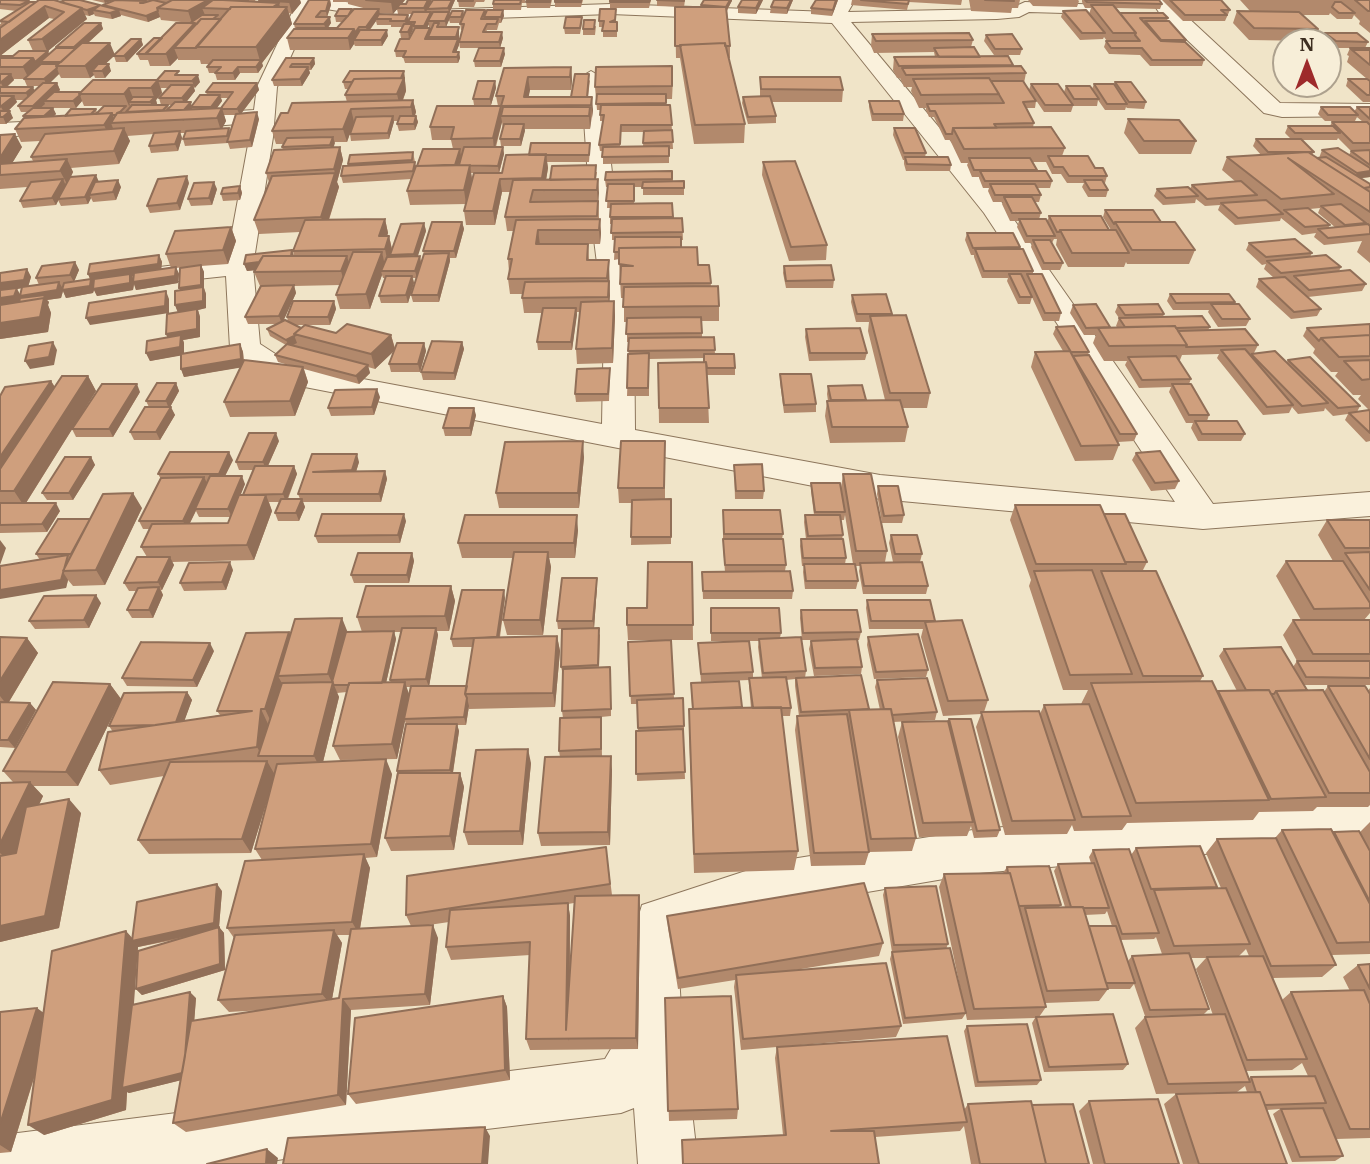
<!DOCTYPE html>
<html>
<head>
<meta charset="utf-8">
<style>
	body { margin:0 }
	#map { position:relative; width:1370px; height:1164px; overflow:hidden; background:#f0e4c8; font-family:"IBM Plex Serif",serif }
	canvas { display:block }
	.north { position:absolute; left:1272px; top:28px; width:70px; height:70px; box-sizing:border-box; background:#f7eed8; border:2px solid #ada18e; border-radius:50%; rotate:0deg; font-size:19px; font-weight:700; line-height:28px; text-align:center; color:#3d2e20 }
	.north::after { content:''; display:block; margin:auto; width:24px; height:32px; background:#9e2a2b; clip-path:polygon(50% 0,100% 100%,50% 72%,0 100%) }
</style>
</head>
<body>
<div id="map">
<canvas width="1370" height="1164"></canvas>
<div class="north">N</div>
</div>
<script>
const g = document.querySelector('canvas').getContext('2d');
g.lineJoin = 'round';
function poly(rows) {
  const path = new Path2D();
  for (const r of rows) {
    path.moveTo(r[0], r[1]);
    for (let i = 2; i < r.length; i += 2) path.lineTo(r[i], r[i + 1]);
  }
  return path;
}
function stroke(path, color, width, dash) {
  g.strokeStyle = color;
  g.lineWidth = width;
  g.lineCap = dash ? 'butt' : 'round';
  g.setLineDash(dash || []);
  g.stroke(path);
}
function fillPath(path, color) {
  g.fillStyle = color;
  g.fill(path, 'evenodd');
}
const minor = poly([
	[298,0,333,0,403,11,611,4,830,12,837,0,855,0,848,12,997,9,1014,7,1025,2,1105,5,1108,9,1105,13,1099,14,1029,12,1019,17,997,19,851,22,1003,204,1213,504,1370,492,1370,516,1203,529,880,499,274,381,234,354,230,348,226,276,151,284,141,282,137,276,141,270,151,268,227,259,252,123,172,129,161,122,172,115,254,110,257,87,298,0],
	[313,7,403,21,611,14,832,23,984,213,1175,502,880,475,635,430,634,320,616,207,601,77,591,71,581,77,590,207,604,320,602,424,294,366,260,344,253,266,273,137,277,87,313,7],
	[1151,0,1169,0,1280,103,1370,104,1370,116,1282,117,1264,113,1160,14,1151,0],
	[66,120,74,122,77,127,74,132,0,137,0,123,66,120],
	[1370,798,1370,840,979,873,773,908,682,939,678,958,682,1025,698,1164,638,1164,634,1108,621,1113,470,1131,251,1164,0,1164,0,1138,10,1134,605,1059,628,1020,626,958,642,905,773,862,979,829,1370,798]
]);
const wall = poly([
	[0,0,29,1,29,2,59,1,104,6,103,5,115,0,255,0,256,2,259,2,259,0,300,0,301,3,292,14,289,13,292,24,262,63,263,66,258,73,240,73,235,80,217,80,215,73,209,73,207,67,209,64,201,64,200,60,178,60,178,58,170,66,150,66,148,60,140,60,137,54,162,38,191,23,161,20,160,17,148,22,121,15,121,16,112,19,95,16,94,14,89,16,85,15,87,19,48,51,49,54,57,48,56,47,101,23,103,29,88,43,114,55,141,39,143,45,127,62,116,62,114,56,105,64,111,71,105,78,95,78,94,75,90,78,61,78,59,74,49,83,57,83,60,90,58,92,81,92,181,75,200,82,194,88,195,91,186,102,192,105,207,95,206,92,257,83,259,90,241,114,259,119,252,147,230,149,228,143,185,146,183,139,185,133,180,133,182,138,178,151,151,153,149,146,154,134,127,136,130,141,119,164,71,168,73,172,71,177,121,187,116,200,93,202,91,198,88,204,61,206,58,200,56,205,23,208,20,201,27,187,0,189,0,135,22,147,12,163,33,161,31,157,40,141,21,142,15,129,24,118,23,116,28,112,21,112,18,106,25,100,16,100,17,102,8,111,13,118,6,124,0,124,0,24,1,24,0,21,16,11,0,9],
	[49,18,54,19,28,40,33,51,13,56,0,56],
	[14,79,24,79,27,86,41,86,35,91,7,87,14,80],
	[161,88,168,88,159,98,161,105,172,105,169,108,168,105,156,105,157,104,156,100,162,93],
	[221,98,228,98,221,108,217,108,222,101],
	[82,101,84,106,104,106,97,113,96,109,65,116,54,116,56,114,53,108,76,108],
	[224,115,235,115,230,131,229,128,222,128,226,121],
	[92,0,114,0,105,3],
	[330,0,331,5,327,17,331,23,328,28,337,28,343,22,336,22,335,16,353,11,368,9,368,8,367,9,348,4,348,1,347,2,333,2,333,0,405,0,402,4,430,5,455,0,449,14,449,16,463,11,464,14,485,10,485,15,493,10,493,4,494,0,525,0,525,3,522,3,521,10,503,10,504,16,501,23,499,23,497,30,487,30,486,32,503,38,500,48,505,54,501,67,475,67,474,61,479,48,460,48,459,42,463,30,461,30,460,23,450,23,449,19,446,27,459,27,459,45,456,52,459,52,460,58,458,63,405,63,403,57,396,57,395,51,409,39,414,30,413,28,409,38,401,38,400,32,403,27,391,27,391,25,377,25,376,21,370,30,388,36,382,46,355,46,354,44,350,50,290,50,287,38,295,29,294,24],
	[397,9,398,14,412,14,409,20,408,15,380,14,380,13,393,14],
	[429,24,429,27,432,27,430,32,427,28],
	[458,0,485,0,484,2,476,2,474,7,459,7],
	[552,0,550,8,527,8,526,2],
	[555,0,583,0,581,7,555,7],
	[651,0,649,8,610,8,610,2],
	[657,0,685,0,684,7,657,6],
	[704,0,732,0,727,11,730,46,730,58,728,58,745,124,744,143,694,144,680,58,676,58,675,7,701,7],
	[763,0,756,14,738,13,738,7],
	[793,0,787,14,770,13,771,7],
	[838,0,832,16,811,14,811,8],
	[852,0,962,0,961,5,909,2,907,10,851,5],
	[969,0,1020,0,1018,8,1012,8,1011,13,971,11],
	[1028,0,1078,0,1079,1,1077,7,1033,6],
	[1082,0,1159,0,1162,4,1160,9,1116,8,1120,13,1168,18,1167,21,1186,40,1186,43,1204,60,1202,66,1150,66,1140,55,1109,54,1104,47,1106,41,1107,41,1104,37,1103,39,1080,40,1061,17,1063,11,1089,14,1091,8,1085,8,1082,2],
	[1162,0,1221,0,1230,10,1225,21,1183,21],
	[1240,0,1370,0,1370,33,1359,24,1360,21,1354,15,1352,19,1337,19,1330,13,1329,15,1302,15,1318,29,1313,41,1249,40,1233,23,1237,11,1250,11],
	[616,15,616,22,617,22,617,37,603,37,603,27,599,27,599,21],
	[582,17,582,23,580,34,565,34,564,28],
	[596,26,595,35,583,35,583,29],
	[1325,33,1368,42,1365,48,1333,48,1328,44,1328,42,1326,42,1322,39],
	[872,34,973,40,971,47,980,57,1013,65,1013,66,1026,73,1024,83,1036,101,1035,108,1026,108,1034,123,1033,127,1065,148,1062,156,1095,168,1107,176,1105,183,1104,183,1108,190,1106,197,1088,197,1082,187,1084,183,1067,183,1061,174,1052,174,1046,162,1033,162,1037,170,1037,171,1052,181,1050,188,1037,188,1041,195,1039,202,1034,202,1041,213,1039,219,1047,222,1049,216,1111,230,1103,217,1105,210,1161,222,1195,250,1189,264,1127,264,1126,262,1124,267,1068,267,1056,245,1057,239,1054,239,1052,243,1063,263,1060,270,1042,270,1031,247,1032,243,1025,243,1017,227,1019,221,1010,221,1002,204,1003,202,993,202,988,191,989,188,983,188,979,178,979,177,972,177,967,165,968,163,961,163,950,140,945,140,934,117,929,117,926,110,926,108,919,108,911,91,912,87,904,87,900,78,897,78,893,70,894,57,935,57,934,52,874,53,871,46],
	[986,35,1022,49,1020,55,994,55,984,41],
	[1350,48,1370,48,1370,102,1363,102,1346,86,1348,79,1367,79,1347,62,1349,56,1347,55],
	[286,58,314,58,315,64,311,70,309,70,310,73,302,86,274,86,272,80],
	[571,67,572,80,571,90,530,90,528,97,571,97,590,80,588,97,593,110,590,129,525,129,521,146,501,146,500,139,503,129,502,122,496,147,503,147,504,154,499,173,471,173,472,179,502,173,529,155,590,149,589,162,547,162,548,168,546,180,597,172,596,179,598,179,599,219,601,233,600,244,588,244,589,260,609,260,609,301,614,301,615,316,613,363,577,364,576,349,580,312,577,312,572,350,538,350,537,342,542,313,524,313,522,298,523,294,510,294,508,279,509,272,508,259,513,231,507,231,505,217,510,192,502,192,495,225,466,225,464,211,466,204,410,205,407,191,412,179,343,183,341,176,349,165,348,164,413,152,416,167,453,149,451,140,432,140,430,127,498,106,496,96,504,68],
	[350,71,404,71,406,91,403,100,413,100,416,112,415,116,416,116,418,122,415,130,399,131,397,124,398,121,394,121,389,139,351,141,350,134,354,122,347,142,334,142,333,147,340,147,343,160,337,182,339,187,329,220,385,219,388,233,387,236,389,236,392,249,401,224,424,223,426,231,417,256,420,256,421,262,424,254,423,251,432,222,462,222,464,229,456,258,450,258,450,261,439,302,413,302,411,295,416,278,413,278,414,283,408,303,381,303,379,296,385,278,383,278,382,275,370,309,340,309,336,295,340,285,294,286,296,293,283,321,285,320,288,322,287,317,293,301,334,301,336,309,330,325,294,325,301,328,305,325,336,333,347,324,391,335,395,348,397,343,424,343,426,351,420,372,391,372,389,364,394,351,375,369,368,367,370,373,359,384,304,369,308,382,295,416,230,417,224,402,241,367,184,377,181,369,181,355,150,361,146,353,147,341,168,338,166,334,167,314,178,312,175,305,175,291,180,290,180,268,185,267,176,268,179,274,178,283,136,290,134,284,133,290,97,296,94,290,93,293,66,298,63,291,61,298,47,300,49,302,48,305,51,313,48,332,0,339,0,273,27,269,31,277,28,287,39,285,36,278,42,266,75,262,79,270,74,281,90,279,88,274,90,264,159,255,162,262,161,269,171,268,166,254,175,231,231,227,236,241,228,264,201,266,204,272,204,288,206,294,206,308,198,310,200,317,200,337,183,340,184,343,184,354,240,344,243,352,244,362,244,360,292,366,278,362,275,355,286,345,270,336,267,329,277,324,248,324,245,317,260,286,254,272,255,270,247,271,244,264,246,255,292,250,294,256,293,251,300,232,259,234,254,220,269,182,266,173,274,150,283,150,282,147,284,144,276,144,272,131,281,113,288,113,292,103,347,102,345,95,349,89,345,89,343,82],
	[22,288,20,295,17,289],
	[760,77,843,90,842,102,772,102,776,116,776,123,748,124,742,103,743,97,760,96],
	[673,79,672,99,666,99,666,105,670,105,672,130,673,149,669,149,669,163,603,164,603,151,600,151,599,145,603,121,600,121,600,110,597,110,595,87],
	[621,132,644,132,643,146,620,147],
	[495,81,496,88,491,105,474,105,473,99],
	[1115,82,1146,102,1144,109,1127,108,1126,107,1125,110,1105,110,1098,100,1097,106,1073,106,1071,112,1044,112,1029,90,1031,84,1064,92,1066,86,1092,89,1094,84,1114,85],
	[869,101,904,114,903,121,872,121,869,107],
	[1321,107,1354,112,1357,107,1370,107,1370,177,1361,178,1370,184,1370,263,1357,252,1362,241,1324,245,1314,237,1316,233,1302,235,1281,218,1280,221,1235,225,1218,210,1220,205,1205,206,1196,199,1195,203,1163,205,1154,196,1157,189,1190,189,1192,185,1236,182,1222,170,1227,157,1261,155,1253,146,1256,139,1291,139,1285,133,1288,126,1330,126,1332,122,1363,122,1357,117,1355,121,1325,121,1318,114],
	[1338,138,1350,150,1367,150,1351,151,1349,155,1322,150,1319,158,1317,158,1312,155,1314,152,1302,140,1337,140],
	[1320,208,1318,213,1336,228,1328,228,1330,225,1310,209],
	[1128,119,1196,141,1191,154,1139,154,1124,133],
	[894,128,926,153,925,157,951,165,950,171,906,171,904,164,904,160,903,160,893,135],
	[763,162,827,245,826,260,789,261,762,175],
	[672,171,673,181,684,181,684,195,643,195,643,187,634,187,634,204,672,203,673,218,682,218,683,240,681,240,681,247,698,265,709,265,711,286,719,306,719,321,702,321,702,337,714,337,715,354,735,368,735,375,707,375,709,423,659,423,658,363,704,362,704,358,649,359,649,396,627,396,629,342,627,342,627,322,624,322,624,298,621,298,619,259,614,260,615,240,612,240,612,224,610,224,610,208,607,208,608,187,606,187,605,180],
	[189,183,180,210,150,213,147,206],
	[240,186,242,193,240,200,223,201,221,194],
	[217,189,212,205,191,206,188,199],
	[967,233,1020,247,1020,249,1033,271,1033,274,1061,313,1059,321,1043,321,1032,297,1030,304,1018,304,1007,281,1008,278,982,278,974,257,974,255,971,255,965,240],
	[1249,243,1312,253,1310,257,1341,267,1339,271,1366,284,1362,291,1308,297,1321,309,1317,316,1291,319,1256,287,1259,279,1274,278,1264,269,1266,264,1262,265,1246,250],
	[784,266,834,280,833,288,786,288,783,273],
	[1170,294,1235,302,1234,304,1250,319,1246,326,1218,327,1208,312,1209,310,1173,310,1167,301],
	[852,295,892,314,892,315,930,393,927,408,903,408,908,427,905,442,830,443,825,416,827,401,828,401,827,394,828,386,866,400,885,400,868,331,869,322,856,322,851,302],
	[1073,305,1110,328,1117,327,1116,326,1119,318,1115,312,1118,305,1164,314,1163,317,1210,327,1208,330,1258,345,1254,353,1248,353,1250,355,1251,354,1287,362,1288,360,1360,406,1357,412,1369,410,1358,399,1361,395,1353,395,1335,376,1338,372,1331,372,1313,353,1315,349,1303,336,1307,328,1370,324,1370,441,1366,442,1345,420,1348,414,1333,416,1325,408,1324,411,1298,414,1292,407,1289,413,1263,415,1217,358,1219,354,1182,355,1180,360,1178,360,1191,379,1189,384,1209,415,1207,421,1245,434,1241,441,1198,441,1191,428,1193,423,1186,423,1169,392,1171,387,1139,388,1125,365,1127,361,1104,361,1093,343,1096,335,1084,335,1070,313],
	[1056,327,1089,352,1088,355,1137,434,1134,441,1118,442,1119,445,1113,460,1075,461,1031,367,1035,352,1063,351,1053,334],
	[806,329,867,353,865,360,809,361,805,337],
	[462,342,464,349,455,380,423,380,421,372],
	[780,374,816,404,816,412,784,413,780,382],
	[88,376,96,391,26,503,60,511,47,532,0,533,0,396,51,381,55,387],
	[610,376,609,401,576,402,575,394],
	[176,383,179,391,170,407,175,415,160,440,134,440,130,432,149,407,146,401],
	[140,392,113,437,76,437,72,429],
	[380,397,374,415,331,416,328,408],
	[476,415,471,436,445,436,443,428],
	[279,441,268,466,294,466,297,474,288,499,300,499,298,494,312,454,359,462,356,472,385,471,387,479,381,502,303,502,305,507,299,521,278,521,275,513,279,502,269,502,272,511,254,560,172,562,174,565,162,590,161,590,163,595,153,618,132,618,127,610,136,591,129,591,124,583,147,557,141,547,150,529,143,529,139,521,161,479,158,474,233,460,225,476,245,484,240,495,244,495,254,470,239,470,236,462],
	[196,511,199,517,231,517,228,523,190,523],
	[665,441,665,499,671,499,671,544,631,545,632,503,619,503,618,488],
	[1136,453,1179,481,1175,489,1151,491,1132,460],
	[91,457,95,465,73,500,47,500,42,493],
	[584,457,579,508,499,508,496,493],
	[734,465,764,491,763,499,735,499],
	[843,474,887,551,885,562,928,586,926,594,863,594,859,571,860,566,855,566,858,581,856,589,805,589,803,572,804,566,802,566,800,546,801,539,806,539,804,522,805,515,814,515,811,491,811,483,841,488],
	[845,515,853,564,845,564,846,558,842,539,843,535,841,520,844,520],
	[878,486,904,515,902,523,882,523,877,494],
	[1015,505,1104,514,1147,562,1143,570,1122,571,1203,676,1200,681,1218,692,1237,691,1219,656,1224,649,1293,667,1297,661,1283,635,1293,620,1301,620,1276,576,1286,561,1333,561,1318,535,1327,520,1370,520,1370,613,1364,620,1370,620,1370,685,1303,685,1307,690,1324,692,1328,686,1368,691,1370,688,1370,805,1368,807,1317,807,1313,811,1259,812,1253,820,1127,823,1122,830,1074,831,1072,825,1067,834,1005,835,976,727,981,714,943,716,921,637,923,629,869,629,866,608,867,600,935,622,988,700,984,712,1040,714,1044,705,1081,704,1088,690,1063,690,1029,586,1031,580,1010,520],
	[142,508,105,585,73,586,68,580,66,588,40,560,36,554,90,519],
	[723,510,783,534,782,539,786,565,785,571,793,591,792,599,703,599,702,572,725,572,723,546],
	[406,521,400,543,318,543,315,536],
	[578,530,575,558,549,558,551,567,543,635,507,635,503,620,513,558,462,558,458,543],
	[891,535,922,554,920,562,893,562,889,543],
	[412,553,414,561,409,583,354,583,351,575],
	[692,562,693,640,628,640,627,625,647,608],
	[233,570,226,590,184,591,180,583],
	[451,586,455,601,449,631,437,631,438,635,429,686,467,686,473,647,453,647,451,639,505,598,500,637,557,636,560,651,555,707,469,709,469,706,466,725,457,725,459,731,453,773,460,773,464,787,454,850,391,851,385,838,406,724,405,721,397,759,340,760,333,746,347,692,337,693,339,697,323,762,392,774,377,857,365,858,370,868,360,929,411,926,406,915,606,847,612,895,639,895,640,908,638,1049,530,1050,526,1039,530,955,451,960,446,947,449,922,422,926,438,938,430,1005,351,1010,346,1105,186,1132,173,1123,181,1080,129,1093,127,1092,126,1110,44,1135,35,1075,11,1152,0,1153,0,1012,43,1012,132,938,222,891,219,927,224,933,225,970,142,995,136,989,184,938,138,947,133,1004,196,998,194,1021,264,1010,229,1012,218,1000,234,938,227,928,262,860,255,849,268,798,251,853,149,854,138,840,164,776,110,785,99,770,113,732,109,726,187,692,192,700,184,721,220,715,217,711,290,635,362,632,357,617],
	[394,632,401,632,390,680,391,683,386,683,396,639],
	[406,687,411,687,409,695],
	[574,903,570,977,570,916,568,904],
	[337,935,350,935,339,998,332,999,342,943],
	[597,586,594,628,600,635,599,668,610,667,611,675,611,716,601,717,602,756,612,770,610,845,541,846,538,833,560,757,559,751,563,718,562,711,563,675,561,667,564,629,558,629,557,621],
	[101,603,89,628,35,629,29,621],
	[711,608,781,633,780,638,806,671,805,678,869,710,880,710,875,687,877,680,937,712,935,720,893,722,916,838,912,851,869,852,865,865,811,866,795,730,797,716,799,716,795,686,795,679,786,680,791,708,790,716,782,716,798,851,794,870,694,873,689,730,689,709,692,709,691,683,742,708,751,708,749,686,749,680,701,682,698,643,742,641,711,641],
	[749,641,759,641,758,647,762,678,753,678,753,672],
	[801,610,861,632,859,640,857,640,862,667,861,674,814,676,809,649,811,641,843,640,802,640,800,618],
	[0,637,27,638,38,653,9,702,30,703,36,710,15,748,0,747],
	[868,637,928,670,926,677,874,679,867,645],
	[671,640,674,698,684,726,684,733,683,733,685,779,637,781,636,731,638,731,637,704,631,704,628,642],
	[214,651,197,687,127,686,122,678],
	[110,684,121,699,78,786,33,786,43,796,39,805,81,813,59,928,0,942,0,783,13,782,3,771],
	[949,719,1000,830,997,837,974,838,971,826,967,836,919,837,898,737,902,722,948,722],
	[531,763,523,845,468,845,464,832],
	[1370,822,1370,954,1332,955,1336,965,1322,977,1273,978,1282,1000,1291,992,1350,991,1343,977,1358,965,1370,964,1370,1138,1336,1139,1343,1156,1335,1161,1292,1162,1273,1114,1280,1109,1267,1110,1287,1164,1183,1164,1164,1104,1176,1094,1247,1092,1245,1086,1237,1092,1156,1094,1135,1028,1145,1017,1213,1015,1196,969,1206,958,1191,958,1209,1009,1203,1015,1145,1016,1134,984,1130,989,1108,989,1099,1001,1045,1003,1046,1007,1039,1017,1128,1064,1123,1070,1044,1072,1032,1023,1035,1018,967,1020,939,887,944,874,1003,873,1007,867,1061,905,1059,907,1065,907,1054,871,1058,864,1091,863,1089,857,1093,850,1131,855,1136,848,1217,887,1216,888,1221,888,1206,853,1217,839,1275,838,1282,830,1333,833,1334,832,1360,832],
	[1107,911,1112,926,1089,926,1085,915,1105,914],
	[1156,937,1162,954,1132,956,1128,961,1120,940,1154,939],
	[1246,949,1249,956,1239,956],
	[1302,1063,1308,1076,1251,1077,1249,1078,1246,1071,1292,1070],
	[885,888,948,944,946,949,966,1013,962,1019,903,1024,890,959,892,952,905,952,892,952,883,895],
	[667,916,883,943,879,956,789,971,901,1026,896,1037,741,1050,734,987,735,980,678,989,668,928],
	[503,996,507,1007,510,1080,356,1104,348,1094],
	[665,998,738,1109,737,1119,669,1121],
	[967,1026,1041,1080,1037,1085,975,1087,964,1031],
	[777,1047,964,1110,968,1104,1032,1105,1089,1164,971,1164,964,1126,960,1131,875,1137,783,1135,775,1058],
	[1089,1101,1179,1164,1093,1164,1079,1111]
]);
const shadedWall = poly([
	[104,0,114,0,105,3],
	[208,0,231,0,202,8,205,15,192,23,188,11],
	[291,0,300,0,301,3,292,14,289,2],
	[330,0,331,5,327,17,326,11],
	[393,0,405,0,393,14,391,2],
	[428,0,432,0,425,14,424,8],
	[452,0,455,0,449,14,450,18,446,27,445,21,449,13,448,8],
	[730,0,732,0,732,1,725,13,726,7],
	[760,0,763,0,756,14,756,8],
	[791,0,793,0,787,14,787,8],
	[836,0,838,0,832,16,833,10],
	[43,2,49,18,0,56,0,40],
	[279,3,282,15,287,7,292,24,262,63,263,66,258,73,256,67,260,61,256,47,268,11],
	[99,6,93,10,94,14,89,16,87,10],
	[82,8,87,19,48,51,50,57,40,62,41,65,29,79,23,67,33,58,47,51,42,39],
	[379,9,380,15,376,19,376,21,367,33,366,27],
	[119,10,121,16,112,19,110,13],
	[503,10,504,16,501,23,501,17],
	[158,11,160,17,148,22,146,16],
	[431,12,432,18,428,21,429,24,425,32,424,26],
	[408,15,409,21,406,27,405,21],
	[330,17,331,23,326,30,324,24],
	[101,23,103,29,80,50,76,52,74,47],
	[195,23,199,35,174,48,178,58,170,66,166,54],
	[412,24,413,30,409,38,408,32],
	[359,27,360,33,354,40,354,44,350,50,348,38,354,29],
	[459,27,459,45,454,58,453,52,457,41,456,37],
	[430,28,431,34,426,45,425,39],
	[387,30,388,36,382,46,381,40],
	[502,32,503,38,500,48,499,42],
	[141,39,143,45,127,62,124,56],
	[110,43,115,55,98,71,92,71,94,75,90,78,85,66],
	[504,48,505,54,501,67,500,61],
	[459,52,460,58,458,63,457,57],
	[314,58,315,64,311,70,310,64],
	[109,64,111,71,105,78,102,71],
	[238,67,240,73,235,80,233,73],
	[308,67,310,73,302,86,300,79],
	[571,67,572,80,571,90,570,77],
	[57,68,59,74,47,86,44,79],
	[404,71,406,91,400,107,397,94,399,82],
	[11,74,14,80,4,89,1,83],
	[198,75,200,82,195,88,192,81],
	[528,77,530,90,527,105,524,97],
	[158,80,162,93,156,100,157,104,153,108,150,102,154,97,151,88],
	[495,81,496,88,491,105,490,99],
	[57,83,60,90,48,101,44,101,45,104,36,112,33,106],
	[257,83,259,90,240,115,237,109],
	[193,85,195,91,184,105,182,98],
	[33,87,36,93,29,100,26,93],
	[129,88,134,100,129,102,130,105,129,106,124,94],
	[80,95,82,101,76,108,73,101],
	[220,95,222,101,213,113,211,107],
	[14,96,17,102,5,114,1,107],
	[592,97,593,110,592,118,591,105],
	[413,100,416,112,413,120,411,107],
	[191,102,192,110,183,121,180,114],
	[501,106,502,116,501,116,502,122,494,151,493,138],
	[590,107,591,120,590,129,589,116],
	[53,108,56,114,47,123,44,116],
	[222,108,226,121,221,131,217,118],
	[351,109,354,122,347,142,343,129],
	[10,111,13,118,6,124,3,117],
	[257,112,259,119,252,147,250,140],
	[112,113,115,123,111,123,114,131,110,138,104,125],
	[393,116,394,122,389,139,388,133],
	[416,116,418,122,415,130,414,124],
	[524,124,525,131,521,146,520,139],
	[124,128,130,141,119,164,114,151],
	[180,131,182,138,178,151,175,144],
	[15,134,22,147,5,175,0,172,0,158],
	[333,137,335,143,332,152,330,145],
	[340,147,343,160,337,182,339,187,325,231,321,217,335,174,334,169],
	[503,147,504,154,499,173,498,166],
	[460,149,461,156,455,176,454,169],
	[546,154,548,168,544,192,542,178],
	[67,159,73,172,67,184,60,171],
	[470,165,472,179,466,204,464,190],
	[1370,171,1370,177,1354,179,1357,173],
	[96,175,99,182,89,195,91,198,88,204,85,197],
	[187,176,189,183,180,210,177,203],
	[63,179,66,186,56,205,52,198],
	[500,179,502,192,495,225,493,211],
	[598,179,599,193,598,203,597,190],
	[118,180,121,187,116,200,113,192],
	[214,182,217,189,212,205,209,198],
	[240,186,242,193,240,200,238,193],
	[385,219,388,233,382,250,379,236],
	[600,219,601,233,600,244,599,230],
	[462,222,464,229,456,258,454,251],
	[424,223,426,231,416,262,414,254],
	[231,227,236,241,228,264,223,250],
	[538,230,540,245,536,244],
	[389,236,392,250,388,264,385,249],
	[292,250,294,258,294,266,247,271,244,264],
	[382,252,385,266,381,271,382,275,370,309,366,294],
	[449,253,450,261,439,302,438,295],
	[159,255,162,262,161,272,132,276,134,281,176,267,179,274,178,283,136,290,134,284,133,290,97,296,94,290,93,293,66,298,63,291,61,298,47,300,49,302,48,305,51,313,48,332,0,339,0,323,24,303,20,297,19,303,0,306,0,283,27,269,31,277,28,287,17,289,21,296,59,282,63,289,91,281,88,274],
	[130,276,95,286,93,281],
	[347,256,351,270,345,285,341,271],
	[420,256,421,264,417,278,415,271],
	[609,260,610,296,609,312,607,278],
	[75,262,79,270,74,282,70,275],
	[201,265,204,272,204,288,206,294,206,308,198,310,200,317,200,337,183,340,184,343,184,355,150,361,146,353,169,342,166,334,178,313,175,305,182,296,179,288],
	[412,276,414,283,408,303,406,295],
	[294,285,296,293,282,324,279,316],
	[166,291,169,299,169,313,90,325,86,318],
	[334,301,336,309,330,325,328,317],
	[614,301,615,316,613,363,612,348],
	[576,308,577,315,572,350,571,342],
	[294,335,297,343,289,347,286,340],
	[391,335,395,350,375,369,371,354],
	[53,342,57,350,54,365,30,369,25,361],
	[462,342,464,349,455,380,454,373],
	[424,343,426,351,420,372,418,364],
	[240,344,243,352,244,367,184,377,181,369],
	[368,365,370,373,359,384,356,376],
	[303,367,308,382,295,416,290,401],
	[88,376,96,391,24,506,14,491],
	[51,381,60,396,0,488,0,457],
	[176,383,179,391,169,409,166,401],
	[137,384,140,392,113,437,109,429],
	[377,389,380,397,374,415,372,407],
	[171,407,175,415,160,440,156,432],
	[474,408,476,415,471,436,470,428],
	[276,433,279,441,266,470,263,462],
	[583,441,584,457,579,508,578,493],
	[229,452,233,460,222,482,219,474],
	[357,454,359,462,354,478,352,470],
	[91,457,95,465,73,500,69,493],
	[294,466,297,474,286,502,283,494],
	[385,471,387,479,381,502,379,494],
	[242,476,245,484,232,517,228,509],
	[204,477,208,485,187,529,183,521],
	[133,493,142,508,105,585,96,570],
	[266,495,272,511,254,560,247,545],
	[302,499,305,507,299,521,296,513],
	[56,503,60,511,47,532,42,524],
	[404,514,406,521,400,543,398,535],
	[577,515,578,530,575,558,574,543],
	[0,540,6,548,0,565],
	[548,552,551,567,543,635,540,620],
	[412,553,414,561,409,583,407,575],
	[170,557,174,565,162,590,158,582],
	[230,562,233,570,226,590,222,582],
	[63,572,68,580,66,588,0,599,0,590],
	[597,578,597,586,594,629,593,621],
	[451,586,455,601,449,631,445,616],
	[159,587,163,595,153,618,149,610],
	[504,590,505,598,498,646,496,639],
	[96,595,101,603,89,628,84,620],
	[342,618,348,633,334,685,339,697,321,770,314,756,333,685,328,674],
	[436,628,438,635,429,687,426,679],
	[394,631,396,639,384,692,382,684],
	[289,632,296,647,278,676,284,687,272,724,265,709],
	[557,636,560,651,555,707,553,693],
	[27,638,38,653,7,705,0,696,0,681],
	[210,643,214,651,197,687,193,680],
	[405,682,410,697,404,719,405,721,397,759,392,744],
	[110,684,121,699,78,786,66,772],
	[187,692,192,700,180,733,175,725],
	[467,698,469,706,466,725,464,717],
	[30,703,36,710,15,748,8,740],
	[261,709,268,724,262,756,257,747],
	[457,724,459,731,452,778,450,770],
	[528,749,531,763,523,845,520,831],
	[611,756,612,770,610,845,608,832],
	[386,759,392,774,377,857,371,844],
	[267,761,275,775,251,853,242,839],
	[460,773,464,787,454,850,450,836],
	[30,782,43,796,11,863,0,853,0,844],
	[69,799,81,813,59,928,0,942,0,926],
	[364,854,370,868,359,934,352,922],
	[217,884,222,891,219,927,224,933,225,970,142,995,136,989,219,929,138,947,128,1087,190,992,196,998,190,1078,129,1093,127,1092,126,1110,44,1135,28,1125,126,931,135,941],
	[639,895,640,908,638,1049,636,1038],
	[568,903,570,916,569,1041,566,1030],
	[433,925,438,938,430,1005,425,994],
	[334,930,342,943,331,1005,322,994],
	[503,996,507,1007,510,1080,505,1070],
	[343,999,351,1010,346,1105,338,1095],
	[37,1008,52,1019,11,1152,0,1145,0,1124],
	[485,1127,490,1136,488,1164,482,1164],
	[267,1149,278,1158,277,1164,266,1164]
]);
const building = poly([
	[0,0,18,0,29,1,20,5,0,4,0,0],
	[39,0,54,0,82,8,42,39,28,40,64,12,45,6,0,40,0,28,39,0],
	[65,0,80,0,119,10,110,13,93,10,99,6,87,10,83,9,82,8,60,2,65,0],
	[115,0,146,1,140,3,143,3,153,0,166,3,157,8,158,11,146,16,103,5,115,0],
	[172,0,208,0,188,11,157,8,172,0],
	[213,0,223,0,279,3,273,7,231,7,230,9,202,8,213,0],
	[223,0,248,0,246,1,223,0],
	[259,0,291,0,289,2,259,0],
	[309,0,329,0,326,11,321,11,316,17,330,17,324,24,294,24,309,0],
	[366,0,393,0,391,2,366,0],
	[408,0,428,0,424,8,397,8,400,4,406,4,408,0],
	[433,0,452,0,448,8,427,9,433,0],
	[458,0,473,0,473,1,458,1,458,0],
	[494,0,521,0,520,4,493,4,494,0],
	[527,0,550,0,550,2,526,2,527,0],
	[555,0,581,0,581,2,555,2,555,0],
	[610,0,650,0,649,2,610,2,610,0],
	[657,0,684,0,684,1,657,0],
	[704,0,730,0,726,7,701,5,704,0],
	[742,0,760,0,756,8,738,7,742,0],
	[774,0,791,0,787,8,771,7,774,0],
	[816,0,836,0,833,10,811,8,816,0],
	[861,0,909,0,908,4,861,0],
	[985,0,1013,0,1014,1,985,0],
	[1085,0,1159,0,1162,4,1087,2,1085,0],
	[1170,0,1221,0,1230,10,1221,10,1227,15,1185,15,1170,0],
	[1355,0,1370,0,1370,11,1368,11,1355,0],
	[30,2,36,2,9,22,0,21,30,2],
	[1335,2,1341,2,1355,13,1339,13,1332,7,1335,2],
	[1091,5,1113,5,1136,33,1113,33,1091,5],
	[231,7,287,7,256,47,196,47,231,7],
	[675,7,726,7,730,46,725,46,725,43,680,45,681,46,675,46,675,7],
	[339,9,352,9,348,16,335,16,339,9],
	[354,9,379,9,366,27,359,27,355,33,354,29,296,29,297,28,337,28,354,9],
	[600,9,616,9,615,20,610,22,617,22,617,31,602,31,604,21,599,21,600,9],
	[466,10,485,10,481,19,498,19,496,24,487,24,483,32,502,32,499,42,459,42,464,24,460,24,466,10],
	[487,10,503,10,501,17,484,17,487,10],
	[1086,10,1105,33,1082,33,1063,11,1086,10],
	[452,11,463,11,461,17,449,17,452,11],
	[1237,11,1299,12,1318,29,1254,28,1237,11],
	[413,12,431,12,424,26,413,26,415,22,408,22,413,12],
	[433,12,449,12,445,21,428,21,433,12],
	[1120,13,1163,13,1168,18,1140,18,1161,41,1185,42,1204,60,1152,60,1142,48,1111,48,1106,41,1140,41,1135,35,1136,33,1120,13],
	[379,14,408,15,405,21,390,21,391,19,376,19,379,14],
	[202,15,218,15,213,19,201,19,197,24,190,23,202,15],
	[566,17,582,17,580,28,564,28,566,17],
	[201,19,221,19,196,48,174,48,201,19],
	[584,20,595,20,594,29,583,29,584,20],
	[1145,21,1169,21,1186,40,1161,40,1145,21],
	[84,23,101,23,74,47,56,47,84,23],
	[176,23,195,23,166,54,145,54,176,23],
	[434,23,439,23,437,27,459,27,456,37,428,37,434,23],
	[404,24,412,24,408,32,400,32,404,24],
	[415,28,430,28,425,39,458,39,453,52,459,52,457,57,403,57,406,51,395,51,400,39,409,39,415,28],
	[294,29,354,29,348,38,287,38,294,29],
	[360,30,387,30,381,40,354,40,360,30],
	[969,33,973,40,876,41,872,34,969,33],
	[1325,33,1357,33,1368,42,1336,41,1325,33],
	[1012,34,1022,49,995,49,986,35,1012,34],
	[154,38,162,38,146,54,137,54,154,38],
	[131,39,141,39,124,56,113,56,131,39],
	[82,43,110,43,85,66,56,66,82,43],
	[725,43,745,124,695,125,680,45,725,43],
	[974,47,980,57,939,57,934,48,974,47],
	[56,48,76,48,61,62,40,62,56,48],
	[479,48,504,48,500,61,474,61,479,48],
	[1350,48,1370,48,1370,50,1352,50,1350,48],
	[1352,50,1370,50,1370,65,1352,50],
	[19,51,48,51,35,62,33,58,0,58,0,56,13,56,19,51],
	[1008,56,1013,65,899,66,894,57,1008,56],
	[0,58,33,58,23,67,0,67,0,58],
	[286,58,314,58,310,64,292,64,290,67,308,67,300,79,272,80,286,58],
	[213,60,261,60,256,67,238,67,233,73,215,73,221,67,207,67,213,60],
	[41,64,58,64,56,66,57,68,44,79,24,79,41,64],
	[98,64,109,64,102,71,92,71,98,64],
	[672,66,672,86,595,87,596,67,672,66],
	[1021,66,1026,73,906,75,902,68,1021,66],
	[571,67,570,77,528,77,524,97,592,97,591,105,501,106,504,96,496,96,504,68,571,67],
	[165,71,179,71,175,75,198,75,192,81,158,81,157,80,165,71],
	[350,71,404,71,401,78,354,79,352,82,343,82,350,71],
	[0,74,11,74,0,83,0,74],
	[575,74,589,74,587,97,571,97,575,74],
	[760,77,840,77,843,90,761,89,760,77],
	[404,78,397,94,345,95,354,79,404,78],
	[989,78,999,94,921,95,913,79,989,78],
	[1348,79,1367,79,1370,81,1370,95,1367,95,1348,79],
	[93,80,158,80,151,88,129,88,124,94,79,94,93,80],
	[478,81,495,81,490,99,473,99,478,81],
	[991,81,1023,81,1036,101,1023,102,1034,123,994,124,997,128,953,128,952,134,946,134,935,111,930,111,927,104,1004,103,991,81],
	[1115,82,1131,82,1146,102,1129,102,1115,82],
	[43,83,57,83,33,106,18,106,43,83],
	[213,83,257,83,237,109,221,109,222,108,221,108,233,92,206,92,213,83],
	[1031,84,1058,84,1073,105,1045,105,1031,84],
	[1094,84,1114,84,1127,104,1107,104,1094,84],
	[171,85,193,85,182,98,159,98,171,85],
	[1066,86,1090,86,1099,99,1074,99,1066,86],
	[0,87,33,87,26,93,0,93,0,87],
	[54,92,81,92,79,94,80,95,73,101,44,101,54,92],
	[597,94,666,94,666,103,596,104,597,94],
	[200,95,220,95,211,107,191,107,200,95],
	[0,96,14,96,0,107,0,96],
	[770,96,776,116,748,117,743,97,770,96],
	[133,97,155,97,150,102,129,102,133,97],
	[413,100,411,107,351,109,343,129,272,131,281,113,288,113,292,103,413,100],
	[869,101,899,101,904,114,873,114,869,101],
	[175,102,191,102,184,110,167,110,175,102],
	[132,105,168,105,163,110,126,112,132,105],
	[601,105,670,105,672,125,621,125,620,144,599,145,604,115,600,115,601,105],
	[104,106,126,106,120,112,117,113,116,115,112,115,112,113,96,114,104,106],
	[437,106,501,106,493,138,451,139,454,127,430,127,437,106],
	[503,107,590,107,589,116,501,116,503,107],
	[1321,107,1350,107,1358,115,1328,115,1321,107],
	[1357,107,1370,107,1370,119,1357,107],
	[33,108,53,108,44,116,23,116,33,108],
	[222,108,217,118,111,123,117,113,222,108],
	[71,109,96,109,91,114,65,116,71,109],
	[0,111,10,111,3,117,0,117,0,111],
	[257,112,250,140,227,142,236,114,257,112],
	[112,113,104,125,15,129,24,118,112,113],
	[393,116,388,133,350,134,356,117,393,116],
	[400,116,416,116,414,124,397,124,400,116],
	[1128,119,1179,120,1196,141,1144,141,1128,119],
	[1332,122,1367,122,1370,125,1370,143,1353,143,1332,122],
	[504,124,524,124,520,139,500,139,504,124],
	[1288,126,1333,126,1340,133,1295,133,1288,126],
	[1051,127,1065,148,964,149,953,128,1051,127],
	[124,128,114,151,31,157,45,134,124,128],
	[229,128,227,136,183,139,186,131,229,128],
	[894,128,915,128,926,153,904,153,894,128],
	[672,130,673,142,643,143,644,131,672,130],
	[180,131,175,144,149,146,154,133,180,131],
	[15,134,0,158,0,135,15,134],
	[333,137,330,145,282,147,287,138,333,137],
	[1256,139,1301,139,1314,152,1268,152,1256,139],
	[531,143,590,143,589,155,529,155,531,143],
	[669,146,669,156,602,157,603,147,669,146],
	[340,147,334,169,266,173,274,150,340,147],
	[464,147,503,147,498,166,459,165,464,147],
	[1338,148,1370,168,1370,171,1357,173,1322,150,1338,148],
	[423,149,460,149,455,165,417,166,423,149],
	[1370,150,1370,165,1351,151,1370,150],
	[413,152,412,160,348,164,350,155,413,152],
	[1308,152,1370,192,1370,212,1288,158,1334,194,1281,199,1227,157,1308,152],
	[546,154,542,178,500,179,493,211,464,211,474,173,502,173,506,155,546,154],
	[1048,156,1088,156,1095,168,1103,168,1107,176,1069,176,1063,167,1054,167,1048,156],
	[905,157,948,157,951,165,907,164,905,157],
	[1326,157,1370,184,1370,187,1364,188,1317,158,1326,157],
	[969,158,1030,158,1037,170,974,170,969,158],
	[67,159,60,171,0,175,0,164,67,159],
	[795,161,827,245,791,247,763,162,795,161],
	[415,162,413,171,341,176,343,166,415,162],
	[470,165,464,190,407,191,416,166,470,165],
	[596,165,595,179,550,180,552,166,596,165],
	[672,171,672,179,605,180,606,172,672,171],
	[980,171,1046,171,1052,181,985,181,980,171],
	[335,173,321,217,254,220,272,176,335,173],
	[96,175,85,197,58,199,70,177,96,175],
	[187,176,177,203,147,206,158,179,187,176],
	[63,179,52,198,20,201,31,182,63,179],
	[598,179,597,190,533,190,530,202,598,201,597,216,505,217,513,180,598,179],
	[118,180,113,192,89,195,95,182,118,180],
	[1084,180,1102,180,1108,190,1090,190,1084,180],
	[684,181,684,188,642,188,643,182,684,181],
	[1241,181,1257,195,1207,199,1192,185,1241,181],
	[214,182,209,198,188,199,194,183,214,182],
	[608,184,634,184,634,201,606,201,608,184],
	[990,184,1035,184,1041,195,995,195,990,184],
	[240,186,238,193,221,194,223,188,240,186],
	[1188,187,1198,196,1166,198,1157,189,1188,187],
	[1004,197,1032,197,1041,213,1012,213,1004,197],
	[1266,200,1283,214,1238,218,1221,203,1266,200],
	[672,203,673,217,610,217,611,204,672,203],
	[1341,204,1366,223,1345,225,1321,206,1341,204],
	[1308,208,1330,225,1305,227,1284,210,1308,208],
	[1105,210,1153,210,1161,222,1115,222,1114,224,1105,210],
	[1049,216,1101,216,1109,230,1060,230,1059,232,1057,232,1049,216],
	[682,218,683,232,611,233,612,219,682,218],
	[385,219,379,236,389,236,385,249,293,251,305,220,385,219],
	[600,219,599,230,538,230,536,244,588,244,587,260,609,260,607,278,508,279,512,259,508,259,516,220,600,219],
	[1019,219,1046,219,1055,236,1027,236,1019,219],
	[432,222,462,222,454,251,423,251,432,222],
	[1115,222,1175,222,1195,250,1132,250,1115,222],
	[424,223,414,254,390,255,401,224,424,223],
	[1368,224,1370,226,1370,234,1328,238,1318,229,1368,224],
	[231,227,223,250,166,254,175,231,231,227],
	[1060,230,1116,230,1129,253,1072,253,1060,230],
	[967,233,1013,233,1020,247,973,248,967,233],
	[615,237,681,237,681,247,619,248,619,252,614,252,615,237],
	[1295,239,1312,253,1266,257,1249,243,1295,239],
	[1033,240,1050,240,1063,263,1044,263,1033,240],
	[697,247,698,265,709,265,711,283,620,284,621,266,633,266,619,264,619,248,697,247],
	[975,249,1023,249,1033,271,984,271,975,249],
	[292,250,291,256,263,256,259,262,244,264,246,255,292,250],
	[353,252,382,252,366,294,336,295,353,252],
	[449,253,438,295,411,295,424,254,449,253],
	[159,255,158,264,88,274,90,264,159,255],
	[1326,255,1341,267,1281,273,1267,261,1326,255],
	[263,256,347,256,341,271,254,272,263,256],
	[420,256,415,271,381,271,387,257,420,256],
	[75,262,70,275,36,278,42,266,75,262],
	[201,265,201,285,179,288,180,268,201,265],
	[831,265,834,280,786,281,784,266,831,265],
	[176,267,175,276,133,282,134,273,176,267],
	[27,269,24,280,0,283,0,273,27,269],
	[1350,270,1366,284,1309,290,1294,276,1350,270],
	[130,274,130,283,93,289,94,279,130,274],
	[1009,274,1021,274,1032,297,1020,297,1009,274],
	[1027,274,1042,274,1061,313,1045,313,1027,274],
	[386,276,412,276,406,295,379,296,386,276],
	[1285,277,1321,309,1294,312,1259,279,1285,277],
	[91,279,90,286,62,290,64,283,91,279],
	[609,281,608,297,522,298,525,282,609,281],
	[59,282,57,290,20,296,22,287,59,282],
	[294,285,279,316,245,317,261,286,294,285],
	[718,286,719,306,623,307,624,287,718,286],
	[203,287,203,301,175,305,175,291,203,287],
	[17,288,14,296,0,298,0,290,17,288],
	[166,291,165,306,86,318,89,303,166,291],
	[886,294,892,314,857,314,852,295,886,294],
	[1170,294,1229,294,1235,302,1176,303,1170,294],
	[45,295,44,298,19,302,20,298,45,295],
	[44,298,40,317,0,323,0,305,44,298],
	[293,301,334,301,328,317,287,317,293,301],
	[614,301,612,348,576,349,581,302,614,301],
	[1096,304,1110,327,1086,328,1073,305,1096,304],
	[1158,304,1164,314,1125,315,1118,305,1158,304],
	[1211,304,1239,304,1250,319,1222,319,1211,304],
	[543,308,576,308,571,342,537,342,543,308],
	[197,309,197,329,166,334,167,314,197,309],
	[906,315,930,393,890,393,870,316,906,315],
	[1202,316,1210,327,1176,328,1175,326,1125,327,1119,318,1202,316],
	[701,317,702,333,626,334,627,318,701,317],
	[285,320,301,328,294,334,296,335,286,340,267,329,285,320],
	[347,324,391,335,371,354,294,334,305,325,336,333,347,324],
	[1370,324,1370,335,1321,338,1319,341,1307,328,1370,324],
	[1074,326,1089,352,1071,352,1056,327,1074,326],
	[1175,326,1187,345,1109,346,1098,328,1175,326],
	[860,328,867,353,810,353,806,329,860,328],
	[1245,329,1258,345,1186,347,1187,345,1178,331,1245,329],
	[181,335,180,347,146,353,147,341,181,335],
	[1370,335,1370,356,1339,357,1321,338,1370,335],
	[714,337,715,350,628,351,629,338,714,337],
	[432,341,462,342,454,373,421,372,432,341],
	[53,342,49,357,25,361,29,346,53,342],
	[397,343,424,343,418,364,389,364,397,343],
	[240,344,241,359,181,369,181,354,240,344],
	[287,344,368,365,356,376,275,355,287,344],
	[1245,349,1293,405,1267,407,1221,350,1245,349],
	[1070,351,1119,445,1081,446,1035,352,1070,351],
	[1275,351,1328,403,1302,406,1251,354,1275,351],
	[649,353,648,388,627,388,628,354,649,353],
	[704,354,734,354,735,368,707,368,706,362,704,362,704,354],
	[1089,355,1137,434,1120,434,1073,356,1089,355],
	[1176,356,1191,379,1142,380,1128,357,1176,356],
	[1310,357,1360,406,1338,408,1288,360,1310,357],
	[244,360,303,367,290,401,224,402,244,360],
	[1370,360,1370,379,1362,380,1344,361,1370,360],
	[706,362,709,408,659,408,658,363,706,362],
	[610,368,608,394,575,394,577,369,610,368],
	[780,374,811,374,816,404,784,405,780,374],
	[62,376,88,376,14,491,0,491,0,469,62,376],
	[51,381,0,457,0,396,5,387,51,381],
	[157,383,176,383,166,401,146,401,157,383],
	[102,384,137,384,109,429,72,429,102,384],
	[1172,384,1191,384,1209,415,1189,415,1172,384],
	[862,385,866,400,831,400,828,386,862,385],
	[377,389,372,407,328,408,335,390,377,389],
	[900,400,908,427,832,427,827,401,900,400],
	[145,407,171,407,156,432,130,432,145,407],
	[449,408,474,408,470,428,443,428,449,408],
	[1369,410,1370,411,1370,433,1349,413,1369,410],
	[1195,421,1237,421,1245,434,1202,434,1195,421],
	[249,433,276,433,263,462,236,462,249,433],
	[583,441,578,493,496,493,505,442,583,441],
	[621,441,665,441,664,488,618,488,621,441],
	[1160,451,1179,481,1155,483,1136,453,1160,451],
	[170,452,229,452,219,474,158,474,170,452],
	[312,454,357,454,352,470,313,472,385,471,379,494,298,494,312,454],
	[65,457,91,457,69,493,42,493,65,457],
	[762,464,764,491,736,491,734,465,762,464],
	[255,466,294,466,283,494,243,495,255,466],
	[843,474,871,474,887,551,856,551,843,474],
	[210,476,242,476,228,509,195,509,210,476],
	[204,477,183,521,139,521,161,478,204,477],
	[811,483,840,483,845,512,815,512,811,483],
	[878,486,898,486,904,515,884,516,878,486],
	[133,493,96,570,63,571,103,494,133,493],
	[239,495,266,495,247,545,141,547,152,524,228,523,239,495],
	[281,499,302,499,296,513,275,513,281,499],
	[671,499,671,537,631,537,632,500,671,499],
	[0,503,56,503,42,524,0,525,0,503],
	[1015,505,1100,505,1126,564,1036,564,1015,505],
	[723,510,780,510,783,534,724,534,723,510],
	[322,514,404,514,398,535,315,536,322,514],
	[1104,514,1125,514,1147,562,1125,562,1104,514],
	[465,515,577,515,574,543,458,543,465,515],
	[805,515,840,515,843,535,808,536,805,515],
	[58,519,90,519,71,554,36,554,58,519],
	[1327,520,1370,520,1370,548,1345,548,1327,520],
	[891,535,917,535,922,554,895,554,891,535],
	[723,539,783,539,786,565,725,565,723,539],
	[801,539,843,539,846,558,803,558,801,539],
	[514,552,548,552,540,620,503,620,514,552],
	[1370,552,1370,590,1345,553,1370,552],
	[358,553,412,553,407,575,351,575,358,553],
	[68,555,61,580,0,590,0,566,68,555],
	[137,557,170,557,158,582,124,583,137,557],
	[1286,561,1343,561,1370,603,1370,608,1314,609,1286,561],
	[230,562,222,582,180,583,189,563,230,562],
	[648,562,692,562,693,625,627,625,627,608,647,608,648,562],
	[922,562,928,586,864,586,860,563,922,562],
	[804,564,855,564,858,581,806,581,804,564],
	[1092,570,1132,674,1070,675,1034,571,1092,570],
	[790,571,793,591,703,591,702,572,790,571],
	[1101,571,1156,571,1203,676,1143,676,1101,571],
	[562,578,597,578,593,621,557,621,562,578],
	[366,586,451,586,445,616,357,617,366,586],
	[159,587,149,610,127,610,138,588,159,587],
	[462,590,504,590,497,637,451,639,462,590],
	[96,595,84,620,29,621,44,596,96,595],
	[867,600,930,600,935,621,871,621,867,600],
	[711,608,779,608,781,633,711,633,711,608],
	[801,610,857,610,861,632,803,633,801,610],
	[342,618,328,674,278,676,295,619,342,618],
	[962,620,988,700,948,701,925,622,962,620],
	[1293,620,1370,620,1370,654,1313,654,1293,620],
	[402,628,436,628,426,679,390,680,402,628],
	[599,628,598,665,561,667,562,629,599,628],
	[394,631,382,683,349,683,349,685,334,685,332,682,346,632,394,631],
	[289,632,265,709,261,709,257,747,99,770,108,732,252,711,217,711,246,633,289,632],
	[918,634,928,670,876,672,868,637,918,634],
	[557,636,553,693,465,694,474,638,557,636],
	[0,637,27,638,0,681,0,637],
	[801,637,806,671,763,673,759,639,801,637],
	[857,639,862,667,815,668,811,641,857,639],
	[671,640,674,694,630,696,628,642,671,640],
	[749,641,753,672,701,674,698,643,749,641],
	[141,642,210,643,193,680,122,678,141,642],
	[1281,647,1307,690,1276,691,1274,694,1271,694,1269,690,1246,690,1224,649,1281,647],
	[1297,661,1370,661,1370,678,1306,677,1297,661],
	[610,667,611,709,562,711,563,669,610,667],
	[861,675,869,709,801,712,796,678,861,675],
	[786,677,791,708,753,708,749,678,786,677],
	[927,678,937,712,892,715,891,709,884,709,877,680,927,678],
	[739,681,742,707,693,709,691,683,739,681],
	[1212,681,1269,800,1136,803,1091,683,1212,681],
	[53,682,110,684,66,772,3,771,53,682],
	[333,682,314,756,258,756,282,683,333,682],
	[405,682,392,744,333,746,349,683,405,682],
	[411,686,467,686,465,694,467,698,464,717,404,719,411,686],
	[1328,686,1365,686,1370,694,1370,759,1328,686],
	[1269,690,1326,797,1271,799,1218,691,1269,690],
	[1323,690,1370,772,1370,793,1329,793,1276,691,1323,690],
	[187,692,176,722,155,725,109,726,124,693,187,692],
	[683,698,684,726,638,728,637,700,683,698],
	[0,702,30,703,8,740,0,740,0,702],
	[1089,704,1131,816,1082,817,1044,705,1089,704],
	[781,707,798,851,694,854,689,709,781,707],
	[891,709,916,838,871,839,849,710,891,709],
	[1039,711,1075,820,1012,821,981,712,1039,711],
	[847,714,869,852,814,853,797,716,847,714],
	[601,717,601,749,559,751,560,718,601,717],
	[949,719,971,719,1000,830,977,831,949,719],
	[948,721,973,822,923,823,902,722,948,721],
	[406,724,457,724,450,770,397,771,406,724],
	[683,729,685,772,636,774,636,731,683,729],
	[528,749,520,831,464,832,476,750,528,749],
	[611,756,608,832,538,833,545,757,611,756],
	[386,759,371,844,255,849,277,764,386,759],
	[267,761,242,839,138,840,170,762,267,761],
	[398,773,460,773,450,836,385,838,398,773],
	[30,782,0,844,0,783,30,782],
	[69,799,45,916,0,926,0,856,16,853,26,807,69,799],
	[1331,829,1370,904,1370,942,1337,943,1282,830,1331,829],
	[1359,831,1370,851,1370,902,1334,832,1359,831],
	[1276,838,1336,965,1271,966,1217,839,1276,838],
	[1200,846,1217,887,1151,889,1136,848,1200,846],
	[606,847,610,884,406,915,407,876,606,847],
	[1129,849,1159,933,1122,934,1093,850,1129,849],
	[364,854,352,922,227,928,245,861,364,854],
	[1094,863,1109,908,1083,908,1083,907,1071,907,1058,864,1094,863],
	[1049,866,1061,905,1019,906,1010,873,1008,873,1007,867,1049,866],
	[1010,873,1046,1007,974,1009,944,874,1010,873],
	[864,883,883,943,678,978,667,916,864,883],
	[217,884,214,923,132,941,137,902,217,884],
	[936,886,948,944,894,945,885,888,936,886],
	[1226,888,1250,944,1174,946,1154,890,1226,888],
	[639,895,636,1038,526,1039,530,942,446,947,450,910,568,903,566,1030,575,896,639,895],
	[1083,907,1108,989,1047,991,1025,908,1083,907],
	[433,925,425,994,343,999,338,1095,173,1123,191,1021,339,998,351,929,433,925],
	[1089,926,1116,926,1135,983,1106,983,1089,926],
	[219,927,220,964,136,989,138,951,219,927],
	[334,930,322,994,218,1000,235,935,334,930],
	[126,931,112,1100,28,1125,52,951,126,931],
	[950,948,966,1013,905,1018,892,952,950,948],
	[1189,953,1209,1009,1150,1010,1132,956,1189,953],
	[1263,956,1307,1059,1247,1060,1207,957,1263,956],
	[886,963,901,1026,743,1039,736,975,886,963],
	[1370,964,1370,989,1358,965,1370,964],
	[1364,990,1370,1004,1370,1129,1350,1129,1291,992,1364,990],
	[190,992,185,1056,182,1073,122,1088,132,1005,190,992],
	[503,996,505,1070,348,1094,355,1018,503,996],
	[731,996,738,1109,668,1111,665,998,731,996],
	[37,1008,0,1124,0,1012,37,1008],
	[1113,1014,1128,1064,1049,1067,1036,1017,1113,1014],
	[1225,1014,1250,1082,1168,1084,1145,1017,1225,1014],
	[1027,1024,1041,1080,978,1082,967,1026,1027,1024],
	[947,1036,967,1122,831,1131,874,1131,879,1164,683,1164,682,1140,786,1135,777,1047,947,1036],
	[1315,1076,1326,1103,1265,1105,1260,1092,1256,1092,1251,1077,1315,1076],
	[1260,1092,1287,1164,1199,1164,1176,1094,1260,1092],
	[1158,1099,1179,1164,1105,1164,1089,1101,1158,1099],
	[1031,1101,1046,1164,980,1164,968,1104,1031,1101],
	[1073,1104,1089,1164,1046,1164,1032,1105,1073,1104],
	[1323,1108,1343,1156,1300,1157,1281,1109,1323,1108],
	[485,1127,482,1164,283,1164,288,1138,485,1127],
	[267,1149,266,1164,207,1164,267,1149]
]);
stroke(minor, '#8d765c', 2);
fillPath(minor, '#faf1dc');
fillPath(wall, '#b2896c');
fillPath(shadedWall, '#916f58');
fillPath(building, '#cf9f7d');
stroke(building, '#916f58', 2);
</script>
</body>
</html>
